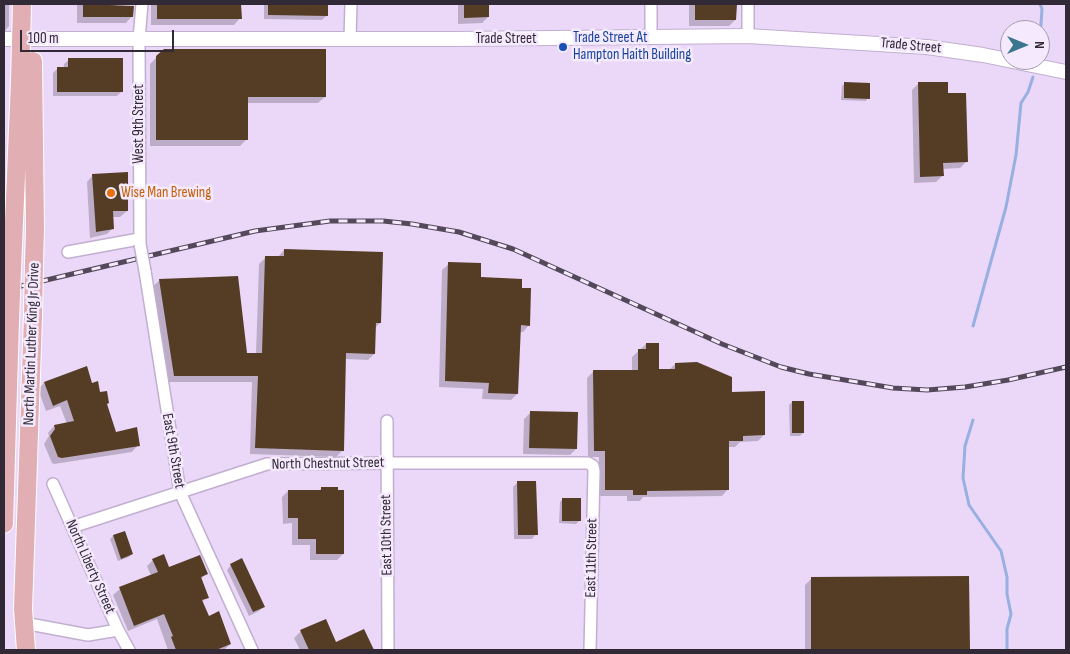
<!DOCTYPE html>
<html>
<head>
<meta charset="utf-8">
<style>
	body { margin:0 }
	#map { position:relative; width:1070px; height:654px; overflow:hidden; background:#ebd8f9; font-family:"Sofia Sans Condensed",sans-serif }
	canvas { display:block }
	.frame { position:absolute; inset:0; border:5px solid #312936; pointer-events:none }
	.north { position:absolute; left:1000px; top:20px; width:50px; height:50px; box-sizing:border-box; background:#f4e9fd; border:1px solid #a69cad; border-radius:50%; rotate:90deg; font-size:14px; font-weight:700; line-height:20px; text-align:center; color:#312936 }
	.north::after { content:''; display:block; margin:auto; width:18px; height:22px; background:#3a768d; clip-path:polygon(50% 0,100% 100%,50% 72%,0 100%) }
	.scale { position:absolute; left:20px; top:30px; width:154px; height:22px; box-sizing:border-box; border:2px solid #312936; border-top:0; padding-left:6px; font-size:15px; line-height:18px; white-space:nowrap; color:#312936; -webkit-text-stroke:4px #f4e9fd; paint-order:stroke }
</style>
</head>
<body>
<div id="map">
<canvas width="1070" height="654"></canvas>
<div class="frame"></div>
<div class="north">N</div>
<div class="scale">100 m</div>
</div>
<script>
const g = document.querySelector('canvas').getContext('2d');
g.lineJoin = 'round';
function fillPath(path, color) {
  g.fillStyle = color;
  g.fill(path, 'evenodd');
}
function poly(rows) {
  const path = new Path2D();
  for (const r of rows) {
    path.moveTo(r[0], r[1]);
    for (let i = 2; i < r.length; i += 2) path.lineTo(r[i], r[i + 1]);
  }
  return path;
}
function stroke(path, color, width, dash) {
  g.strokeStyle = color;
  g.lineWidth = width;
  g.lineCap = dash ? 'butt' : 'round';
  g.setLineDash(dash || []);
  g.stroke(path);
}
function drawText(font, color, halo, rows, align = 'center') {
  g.font = font + ' "Sofia Sans Condensed",sans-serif';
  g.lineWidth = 5;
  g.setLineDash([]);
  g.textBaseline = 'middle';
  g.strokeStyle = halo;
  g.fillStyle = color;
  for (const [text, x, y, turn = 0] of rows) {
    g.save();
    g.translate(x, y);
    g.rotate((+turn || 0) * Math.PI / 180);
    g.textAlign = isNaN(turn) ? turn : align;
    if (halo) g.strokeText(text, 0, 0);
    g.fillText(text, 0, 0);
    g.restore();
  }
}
const shadow = poly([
	[4,4,9,4,9,26,5,31],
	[77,4,115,4,115,7,132,16,126,23,77,23],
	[151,4,240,4,240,18,234,25,151,25],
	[264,4,327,4,327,15,322,20,264,19],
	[458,4,488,4,488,17,482,23,458,24],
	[689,4,735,4,735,20,729,26,689,26],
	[164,50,325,97,318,103,246,103,246,140,240,146,150,146,150,64],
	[69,60,122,91,117,96,53,96,53,73,58,68,64,68,64,64],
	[845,83,868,98,866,101,841,100,842,86],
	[919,83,947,94,966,162,960,168,942,169,942,176,936,182,914,183,912,90],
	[93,175,127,211,120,217,112,217,113,228,107,234,90,238,87,182],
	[284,250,380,323,375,328,374,354,368,360,345,359,342,451,336,457,250,454,252,382,168,382,153,286,160,280,246,354,256,354,259,264,266,257,278,257],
	[449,264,479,279,529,325,523,332,519,332,517,394,511,400,482,399,483,389,439,387,442,270],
	[646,344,658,371,668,371,675,364,731,393,764,435,758,441,740,442,735,447,727,447,728,489,722,496,643,497,640,501,627,501,627,496,599,496,599,457,588,457,587,378,593,372,632,371,632,357],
	[86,367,91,384,99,393,106,405,115,433,138,445,132,452,54,464,52,463,44,444,49,436,48,433,54,426,67,424,60,406,46,411,38,389,44,383],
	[792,402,803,433,800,436,790,436,789,405],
	[531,412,576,449,570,455,523,454,524,419],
	[517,483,536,534,532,539,514,539,513,487],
	[322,488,343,554,337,560,310,560,310,545,292,545,292,523,283,524,282,497,288,491,319,491],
	[563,499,579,521,576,524,559,523,560,502],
	[124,532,132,554,129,557,118,561,110,539,113,536],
	[153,560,168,569,206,574,200,580,207,597,202,602,208,617,230,644,224,650,168,650,157,619,128,631,113,595,120,589,151,576,147,566],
	[231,565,264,606,259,611,249,616,227,570],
	[968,577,968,650,805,650,805,585,811,579],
	[301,631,336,643,372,650,300,650,294,638]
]);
const stream = poly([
	[1040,38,1042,9,1040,4],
	[973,326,1006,207,1016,155,1021,103,1028,92,1033,77],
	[973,420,965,446,963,478,969,505,1001,551,1007,577,1007,594,1011,614,1007,629,1007,650]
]);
const building = poly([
	[83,4,134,6,133,17,83,17],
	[157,4,241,4,242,19,157,19],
	[268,4,328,4,328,16,268,15],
	[464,4,489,4,489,17,464,18],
	[695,4,737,4,736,20,695,20],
	[164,49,326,49,326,97,248,97,248,140,156,140,156,56],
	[68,58,123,58,123,92,57,92,57,67,68,67],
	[844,82,870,83,870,99,844,98],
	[918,82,948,82,948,93,966,93,968,162,943,163,944,176,920,177],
	[128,172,128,211,113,211,114,229,96,232,92,174],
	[284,249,383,252,381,323,376,323,375,354,346,353,344,451,255,448,258,376,174,376,159,279,238,276,247,353,262,353,265,256,284,256],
	[448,262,481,263,481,277,522,279,522,288,531,288,530,326,521,325,518,394,488,393,489,383,445,381],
	[646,343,659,343,659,369,675,369,675,363,697,362,732,377,732,392,765,391,765,435,743,436,743,441,729,441,729,490,647,491,647,495,633,495,633,490,605,490,605,451,594,451,593,370,638,370,638,349,646,349],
	[87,366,92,383,98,381,100,392,107,391,109,403,107,404,116,432,137,427,140,446,62,458,58,457,50,436,55,429,54,425,74,421,67,400,53,406,44,382],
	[792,401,804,401,804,433,792,433],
	[530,411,578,412,577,449,529,448],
	[517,481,536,481,538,535,518,535],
	[321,487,338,487,338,490,344,490,344,554,316,554,316,539,298,539,298,518,288,518,288,490,321,490],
	[562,498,581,498,581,521,562,521],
	[125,531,133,554,121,559,113,535],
	[164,554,169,567,200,555,208,574,201,577,209,598,202,600,209,616,219,611,231,644,216,650,176,650,171,637,173,636,164,614,134,626,119,587,158,572,152,559],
	[242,558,265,607,253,612,230,564],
	[969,576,970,650,811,650,811,577],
	[326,619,336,642,364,629,374,650,309,650,300,630]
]);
const minor = poly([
	[651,4,651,38],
	[748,36,748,4],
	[350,39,351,4],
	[140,244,139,39,142,4],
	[68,252,139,239],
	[145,271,180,492,252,650],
	[387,421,388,650],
	[53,484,118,630,129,650],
	[72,527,267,464,386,463,588,463,593,466,594,471,590,650],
	[24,623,88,635,118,630]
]);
const tertiary = poly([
	[4,39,454,39,748,36,927,47,983,55,1066,72]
]);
const primary = poly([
	[33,61,35,229,34,263],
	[12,269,20,82,22,4],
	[4,524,10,321],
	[26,650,23,609,33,316]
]);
const rail = poly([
	[4,290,255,231,330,221,383,221,412,224,459,232,513,249,722,344,781,367,809,374,893,388,927,390,965,387,1008,380,1066,367]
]);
const minorBridge = poly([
	[140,244,145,271]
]);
const primaryBridge = poly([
	[33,316,34,263],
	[10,321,12,269]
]);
const markers = [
	[563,47,5,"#1a4fb4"],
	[111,193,5,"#e8710a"]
];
const transitNames = [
	["Trade Street At",573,38],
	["Hampton Haith Building",573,55]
];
const streetNames = [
	["Trade Street",506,39],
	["Trade Street",911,46,5],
	["West 9th Street",139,124,-90],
	["North Martin Luther King Jr Drive",32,344,-88],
	["East 9th Street",173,451,80],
	["North Chestnut Street",328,464,-1],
	["East 10th Street",387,535,-91],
	["East 11th Street",592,558,-89],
	["North Liberty Street",90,567,66]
];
const foodNames = [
	["Wise Man Brewing",121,193]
];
fillPath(shadow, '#0003');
stroke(stream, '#97afe1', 3);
fillPath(building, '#543c25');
stroke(minor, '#c2afd0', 14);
stroke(tertiary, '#c2afd0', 16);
stroke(primary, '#fff', 20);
stroke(minor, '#fff', 11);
stroke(tertiary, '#fff', 14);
stroke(primary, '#e1aeb4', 18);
stroke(rail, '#53495a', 5);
stroke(rail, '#f4e9fd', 3, [9]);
stroke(minorBridge, '#c2afd0', 14, []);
stroke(primaryBridge, '#fff', 20, []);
stroke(minorBridge, '#fff', 11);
stroke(primaryBridge, '#e1aeb4', 18);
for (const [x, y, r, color] of markers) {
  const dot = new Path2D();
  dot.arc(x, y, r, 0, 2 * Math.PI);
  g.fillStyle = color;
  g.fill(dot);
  stroke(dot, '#f4e9fd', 2);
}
drawText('15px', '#164399', '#f4e9fd', transitNames, 'left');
drawText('15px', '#312936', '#f4e9fd', streetNames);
drawText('15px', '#c56008', '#f4e9fd', foodNames, 'left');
</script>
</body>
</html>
